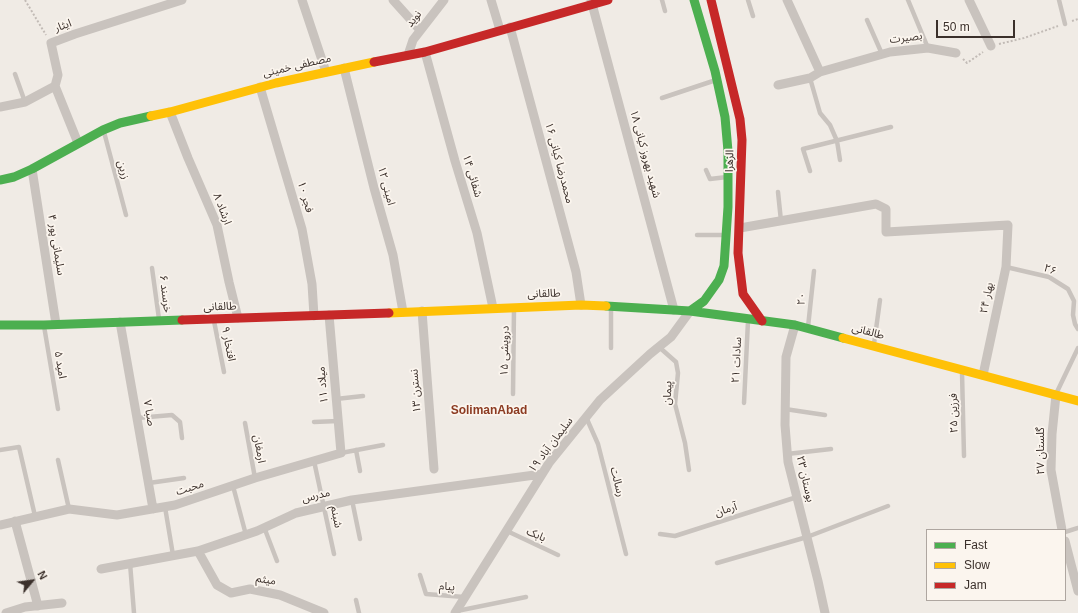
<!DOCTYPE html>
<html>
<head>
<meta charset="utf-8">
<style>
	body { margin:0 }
	#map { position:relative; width:1078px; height:613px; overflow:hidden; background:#f0ebe5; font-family:Arial,sans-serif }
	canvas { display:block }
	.legend { position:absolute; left:926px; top:529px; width:140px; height:72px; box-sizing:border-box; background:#fbf5ee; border:1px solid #aea6a0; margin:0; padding:5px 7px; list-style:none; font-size:12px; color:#3b302b }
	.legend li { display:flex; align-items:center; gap:8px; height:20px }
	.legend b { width:20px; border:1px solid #aea6a0 }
	.north { position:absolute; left:12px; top:561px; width:40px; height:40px; -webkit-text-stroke:3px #fbf5ee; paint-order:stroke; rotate:61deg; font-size:11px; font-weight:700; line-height:16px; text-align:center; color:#3b302b }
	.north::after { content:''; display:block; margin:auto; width:14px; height:18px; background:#3b302b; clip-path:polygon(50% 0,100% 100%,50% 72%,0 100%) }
	.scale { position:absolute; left:936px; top:20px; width:79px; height:18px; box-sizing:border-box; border:2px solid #3b302b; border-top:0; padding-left:5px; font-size:12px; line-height:14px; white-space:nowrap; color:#3b302b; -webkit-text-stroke:3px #fbf5ee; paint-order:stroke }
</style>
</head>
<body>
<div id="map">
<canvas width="1078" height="613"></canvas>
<ul class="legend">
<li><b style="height:5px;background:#4caf50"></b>Fast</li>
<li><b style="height:5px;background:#ffc107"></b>Slow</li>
<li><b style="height:5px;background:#c62828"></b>Jam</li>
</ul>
<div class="north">N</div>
<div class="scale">50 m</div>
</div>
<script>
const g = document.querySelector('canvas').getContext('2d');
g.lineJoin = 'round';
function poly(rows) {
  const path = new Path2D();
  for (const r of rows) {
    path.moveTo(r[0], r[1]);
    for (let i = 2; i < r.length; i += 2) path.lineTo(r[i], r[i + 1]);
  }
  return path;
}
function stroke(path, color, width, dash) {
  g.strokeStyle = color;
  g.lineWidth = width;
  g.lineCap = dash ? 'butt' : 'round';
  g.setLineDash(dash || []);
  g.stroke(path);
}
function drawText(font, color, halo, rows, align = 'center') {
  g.font = font + ' Arial,"Noto Sans Arabic",sans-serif';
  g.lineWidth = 3.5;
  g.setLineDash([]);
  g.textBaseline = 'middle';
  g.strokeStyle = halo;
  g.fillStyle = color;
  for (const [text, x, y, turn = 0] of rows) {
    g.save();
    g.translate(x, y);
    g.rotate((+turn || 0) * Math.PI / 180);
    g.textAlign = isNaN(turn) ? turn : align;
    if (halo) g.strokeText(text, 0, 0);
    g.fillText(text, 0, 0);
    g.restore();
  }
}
const path = poly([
	[25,0,46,35],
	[1072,21,1078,19],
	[999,44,1024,38,1058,26],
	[963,59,967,63,983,52]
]);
const lane = poly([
	[662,0,665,11],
	[748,0,753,16],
	[908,0,928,48],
	[1059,0,1065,24],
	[867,20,882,54],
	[15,74,25,102],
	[810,78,820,113,830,125,837,141,840,160],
	[662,98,716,80],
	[104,132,126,215],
	[706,170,710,179,727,177],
	[810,171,803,149,891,127],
	[778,192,781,221],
	[697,235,726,235],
	[1006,267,1049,277,1068,289,1074,301,1073,315,1075,324,1078,329],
	[152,268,159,319],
	[611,308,611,348],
	[214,321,224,372],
	[44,326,58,409],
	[808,327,814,271],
	[874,344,880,300],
	[659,347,676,362,678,373,675,404,685,443,689,470],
	[962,372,964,456],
	[513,394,514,308],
	[1056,394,1078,348],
	[336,399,363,396],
	[744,403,748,321],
	[785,409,825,415],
	[586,417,598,444,626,554],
	[137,418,172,415,180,422,182,438],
	[314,422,338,421],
	[245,423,255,478],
	[0,450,19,447,35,516],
	[356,450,360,471],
	[341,453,383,445],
	[787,454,831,449],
	[58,460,69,509],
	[314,461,334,554],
	[149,483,184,478],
	[233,486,246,535],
	[352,500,360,539],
	[165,507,173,555],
	[264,527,277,561],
	[507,531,558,555],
	[1065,532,1078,528],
	[660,534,675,536,797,497],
	[130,563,134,613],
	[717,563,807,537,888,506],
	[420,575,426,594,464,597],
	[356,600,359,613],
	[457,611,526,597]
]);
const street = poly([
	[302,0,326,72],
	[393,0,420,30],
	[491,0,500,30],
	[591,0,674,310],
	[787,0,820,72],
	[969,0,991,46],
	[510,27,576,272,581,305],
	[425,52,455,161,477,233,493,308],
	[408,55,413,40,444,0],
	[344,68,374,188,393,255,403,312],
	[778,85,810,78,820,72,890,52,928,48,956,53],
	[55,86,78,143],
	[260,87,302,229,312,284,314,316],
	[0,107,25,102,55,86,58,75,51,43,75,34,182,0],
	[170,112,188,158,217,225,229,282,238,318],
	[32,169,56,324],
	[740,228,876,204,886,209,886,232,1008,225,1006,267,983,375],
	[422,311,434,469],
	[120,322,153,509],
	[795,325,786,357,785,425,788,462,818,581,825,613],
	[1056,395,1052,434,1051,470,1062,530],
	[15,521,38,606],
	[0,525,69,509,117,515,175,505,255,478,341,453,329,315],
	[1065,541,1078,591],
	[198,551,217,585,231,593,250,589,280,595,324,613],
	[101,569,198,551,257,531,296,513,352,500,542,474],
	[6,613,25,607,62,603],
	[455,613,549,463,600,400,650,354,671,337,690,311]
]);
const fast = poly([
	[0,180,14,177,32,169,103,130,120,123,151,116],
	[606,306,690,311,795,325,843,338],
	[690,311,704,301,719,280,724,266,728,207,728,151,725,117,715,71,694,0],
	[0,325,44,325,182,320]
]);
const slow = poly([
	[151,116,170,112,276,83,374,62],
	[389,313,581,305,606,306],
	[843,338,1078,401]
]);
const jam = poly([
	[711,0,740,119,742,140,738,253,743,294,762,321],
	[374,62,425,52,608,0],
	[182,320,389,313]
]);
const streetNames = [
	["نوید",414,19,-52],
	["ایثار",63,26,-20],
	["بصیرت",906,38,-7],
	["مصطفی خمینی",297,66,-13],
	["شهید بهروز کیانی ۱۸",645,154,75],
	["الزهرا",730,161,-88],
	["محمدرضا کیانی ۱۶",559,163,75],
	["زرین",123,170,75],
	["شفائی ۱۴",472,176,73],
	["امینی ۱۲",386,186,75],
	["فجر ۱۰",305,197,74],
	["ارشاد ۸",222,209,69],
	["سلیمانی پور ۴",56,245,81],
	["۲۶",1050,270,21],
	["خرسند ۶",165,294,83],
	["طالقانی",544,294,-2],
	["بهار ۲۴",987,298,-78],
	["۲۰",802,299,-84],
	["طالقانی",220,307,-2],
	["طالقانی",868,332,15],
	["افتخار ۹",228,344,79],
	["درویشی ۱۵",505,351,-89],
	["سادات ۲۱",737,360,-87],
	["امید ۵",60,365,81],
	["میلاد ۱۱",323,385,-95],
	["نسترن ۱۳",416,391,-94],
	["پیمان",668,393,-88],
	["صبا ۷",149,413,80],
	["فرزین ۲۵",954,413,-91],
	["سلیمان آباد ۱۹",551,445,-53],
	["ارمغان",259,449,80],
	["گلستان ۲۷",1041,451,-90],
	["بوستان ۲۳",805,479,77],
	["رسالت",617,482,76],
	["محبت",190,488,-18],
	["مدرس",316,496,-13],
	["آرمان",726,510,-18],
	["شبنم",336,517,79],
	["بابک",536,535,24],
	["میثم",266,580,9],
	["پیام",447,587,4]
];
const neighbourhoodNames = [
	["SolimanAbad",489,411]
];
stroke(path, '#c2bbb6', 2, [2, 2]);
stroke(lane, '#c9c3be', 4.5);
stroke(street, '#c9c3be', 9);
stroke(fast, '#4caf50', 9);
stroke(slow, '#ffc107', 9);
stroke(jam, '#c62828', 9);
drawText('11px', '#3b302b', '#fbf5ee', streetNames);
drawText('bold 12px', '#8c3b22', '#fbf5ee', neighbourhoodNames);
</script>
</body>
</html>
